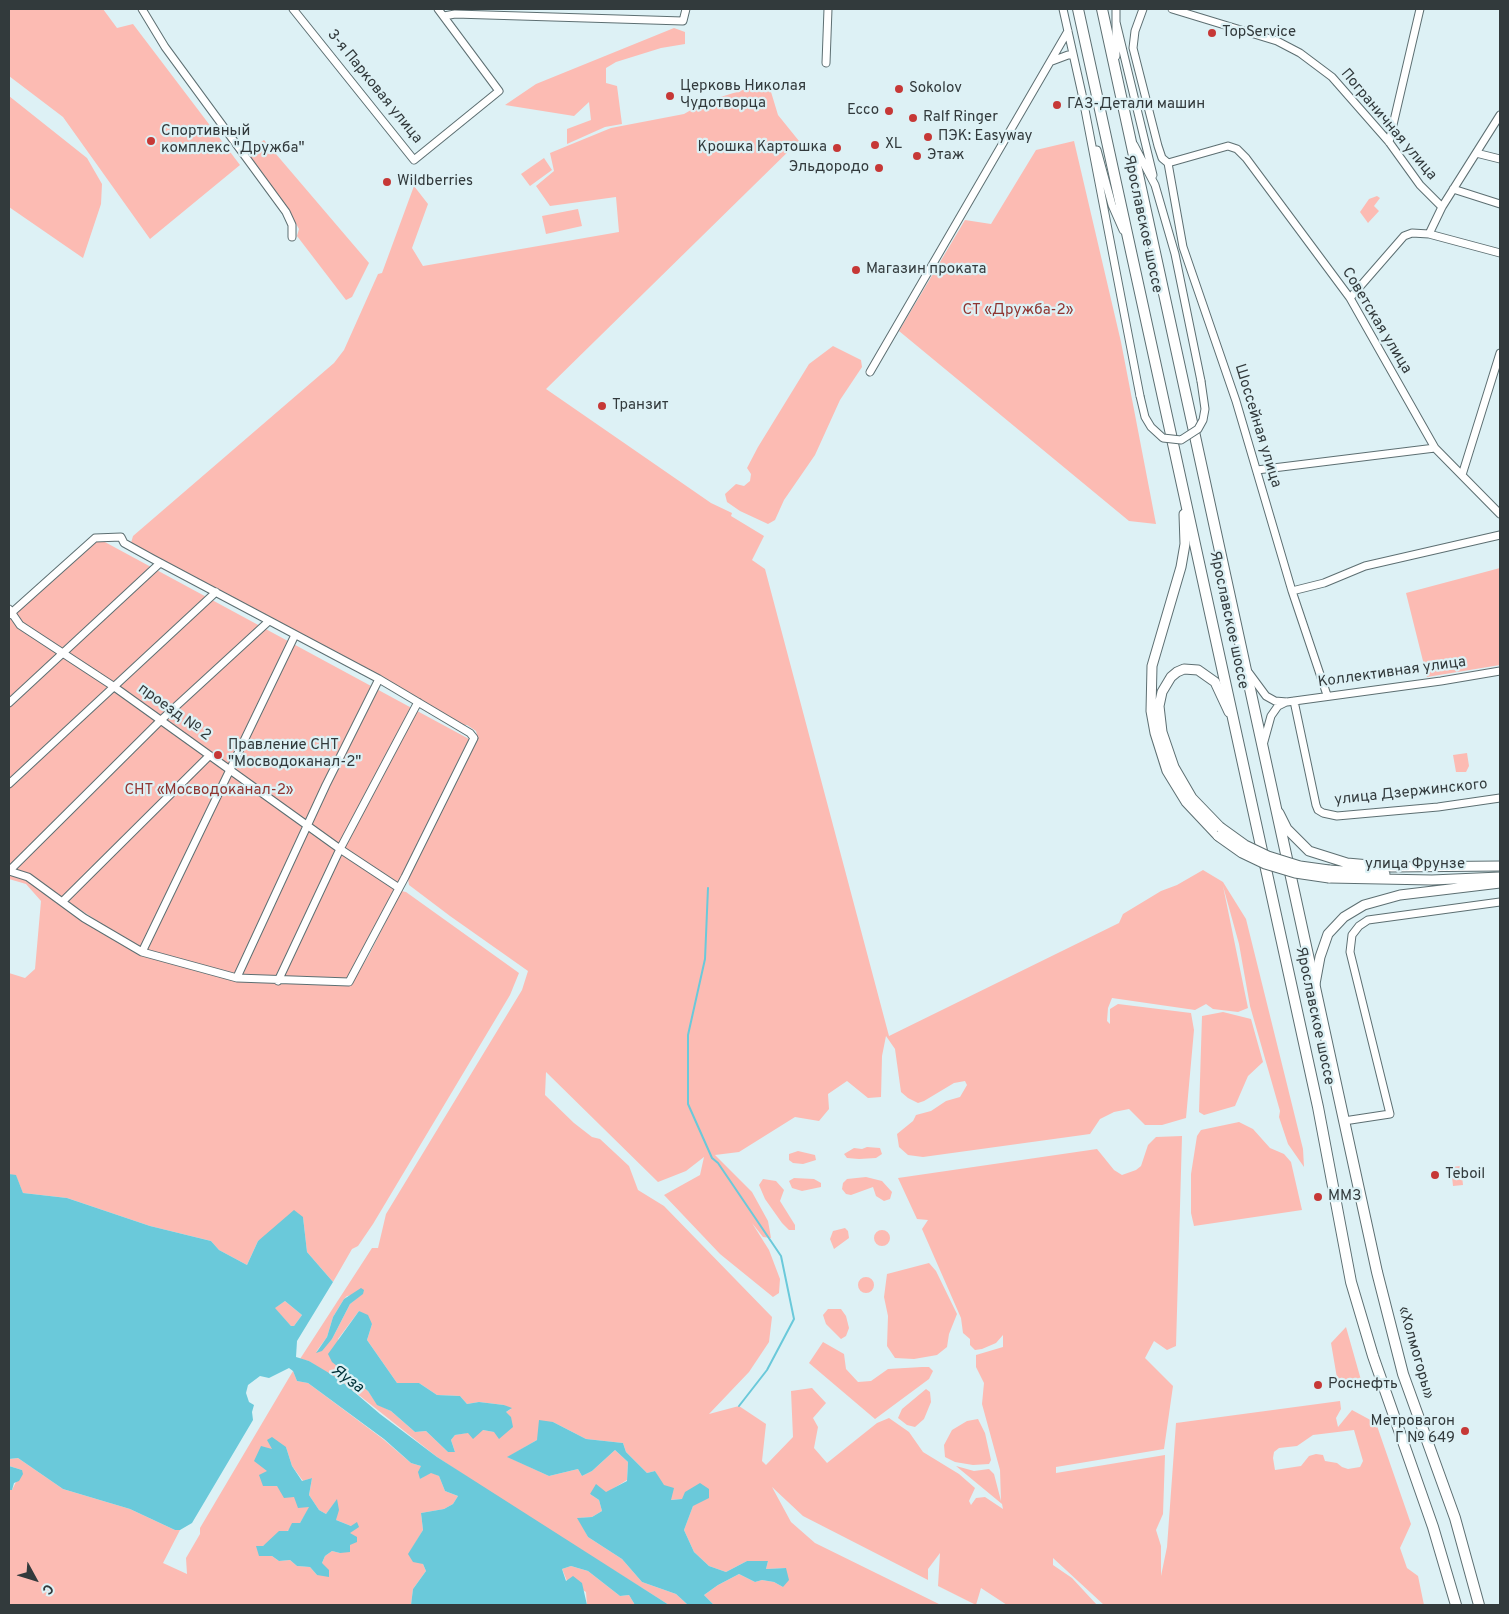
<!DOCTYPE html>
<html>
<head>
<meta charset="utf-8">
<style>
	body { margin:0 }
	#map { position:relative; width:1509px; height:1614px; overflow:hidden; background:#ddf1f5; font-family:Overpass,sans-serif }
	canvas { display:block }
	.frame { position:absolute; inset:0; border:10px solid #323a3c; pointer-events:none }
	.north { position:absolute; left:10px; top:1554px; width:50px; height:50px; -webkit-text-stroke:4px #ddf1f5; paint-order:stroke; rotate:129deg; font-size:14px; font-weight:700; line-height:20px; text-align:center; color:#323a3c }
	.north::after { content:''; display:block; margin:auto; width:18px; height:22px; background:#323a3c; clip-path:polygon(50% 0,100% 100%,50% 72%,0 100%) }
</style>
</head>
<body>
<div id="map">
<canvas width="1509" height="1614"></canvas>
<div class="frame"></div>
<div class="north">С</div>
</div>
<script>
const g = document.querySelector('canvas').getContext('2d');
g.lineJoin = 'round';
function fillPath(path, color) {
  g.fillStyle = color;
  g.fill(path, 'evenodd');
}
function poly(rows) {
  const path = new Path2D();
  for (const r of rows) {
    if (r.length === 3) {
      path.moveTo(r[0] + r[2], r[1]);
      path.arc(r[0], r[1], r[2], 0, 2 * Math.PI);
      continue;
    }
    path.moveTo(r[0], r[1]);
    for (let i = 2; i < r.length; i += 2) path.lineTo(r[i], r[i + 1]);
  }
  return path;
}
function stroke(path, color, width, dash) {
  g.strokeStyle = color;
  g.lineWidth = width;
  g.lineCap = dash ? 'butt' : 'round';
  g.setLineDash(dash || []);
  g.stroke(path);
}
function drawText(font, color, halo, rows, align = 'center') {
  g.font = font + ' Overpass,sans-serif';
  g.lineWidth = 4.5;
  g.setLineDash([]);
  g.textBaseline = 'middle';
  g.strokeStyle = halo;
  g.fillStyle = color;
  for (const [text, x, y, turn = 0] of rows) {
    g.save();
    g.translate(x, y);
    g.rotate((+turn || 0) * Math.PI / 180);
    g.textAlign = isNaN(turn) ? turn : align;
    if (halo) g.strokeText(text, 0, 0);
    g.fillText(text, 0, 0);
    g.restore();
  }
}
const green = poly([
	[9,9,103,9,117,28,133,24,240,165,150,239,63,117,9,76],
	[674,28,685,32,685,44,661,48,616,62,606,68,606,83,617,86,622,124,605,127,567,144,567,129,591,120,589,102,574,116,505,105,536,84],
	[768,82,778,115,799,141,546,389,711,503,732,513,731,516,764,536,752,560,765,569,889,1036,1119,923,1123,914,1161,891,1177,885,1203,870,1223,882,1246,919,1303,1149,1304,1167,1288,1144,1279,1117,1280,1111,1250,1006,1239,944,1223,886,1248,1008,1238,1012,1213,1009,1206,1004,1195,1010,1112,998,1108,1008,1107,1021,1110,1024,1110,1009,1118,1004,1191,1013,1194,1030,1186,1118,1162,1125,1145,1125,1129,1109,1114,1112,1100,1119,1090,1134,923,1157,908,1155,899,1147,897,1134,913,1121,916,1115,931,1111,946,1101,960,1097,967,1085,965,1081,954,1083,924,1101,918,1103,908,1098,901,1092,895,1049,886,1036,882,1056,881,1097,868,1098,847,1081,828,1094,829,1109,819,1121,795,1117,739,1152,715,1155,752,1192,768,1221,771,1238,763,1237,752,1223,769,1250,780,1279,779,1293,773,1297,720,1254,664,1195,700,1175,704,1157,686,1171,658,1182,546,1072,545,1095,574,1123,592,1137,600,1139,629,1166,638,1190,664,1206,772,1317,769,1342,749,1372,709,1414,739,1406,766,1424,762,1461,766,1465,793,1437,791,1391,812,1388,826,1403,813,1418,818,1427,814,1448,827,1463,877,1423,889,1418,909,1432,923,1452,959,1474,975,1488,969,1501,971,1505,976,1498,985,1497,1003,1509,1002,1504,956,1466,974,1471,989,1469,994,1474,1001,1501,1000,1470,982,1404,984,1383,976,1367,976,1355,1003,1347,1003,1335,996,1343,982,1349,975,1350,970,1345,970,1339,963,1333,961,1318,922,1229,928,1220,917,1219,898,1178,1097,1149,1114,1170,1122,1175,1136,1170,1141,1166,1148,1145,1156,1137,1182,1136,1176,1346,1167,1350,1154,1341,1145,1358,1173,1386,1164,1449,1056,1467,1056,1473,1165,1455,1163,1514,1156,1530,1161,1546,1161,1576,1167,1547,1176,1423,1340,1401,1341,1409,1336,1418,1338,1427,1352,1410,1376,1423,1411,1524,1400,1548,1407,1568,1418,1576,1424,1605,1104,1605,1053,1558,1053,1565,1072,1578,1097,1605,1007,1605,981,1588,976,1605,938,1586,940,1553,928,1569,928,1580,803,1516,772,1487,791,1522,815,1543,941,1605,714,1605,704,1595,718,1585,739,1574,755,1582,762,1580,774,1582,783,1587,786,1568,766,1569,768,1561,747,1561,726,1572,709,1566,694,1552,684,1530,693,1506,682,1499,670,1500,655,1471,647,1473,626,1452,623,1443,586,1439,553,1422,537,1440,508,1457,549,1476,578,1469,582,1476,592,1471,615,1450,628,1462,627,1480,606,1493,590,1494,599,1500,602,1511,592,1517,578,1518,588,1537,622,1559,642,1582,676,1594,688,1605,669,1605,500,1499,437,1457,360,1396,309,1361,300,1359,372,1248,378,1248,386,1214,522,990,528,971,450,916,409,885,408,879,471,748,477,735,476,731,467,725,461,725,382,677,131,543,133,536,334,363,344,350,378,274,382,273,414,186,428,204,412,248,423,266,619,232,616,197,550,206,536,186,554,171,550,153,611,128,684,114,705,102],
	[362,1294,350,1304,332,1339,316,1352,327,1337,333,1317,344,1299,347,1296],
	[359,1311,372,1324,367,1340,397,1383,419,1383,437,1395,460,1396,467,1404,479,1402,504,1405,511,1409,506,1412,494,1432,483,1430,455,1435,451,1440,455,1452,448,1452,426,1431,415,1432,391,1411,377,1404,368,1391,352,1377,338,1339],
	[1354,1430,1363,1461,1360,1467,1348,1469,1342,1467,1337,1463,1325,1461,1323,1455,1316,1454,1309,1456,1301,1466,1275,1470,1273,1458,1274,1452,1279,1448,1297,1446,1313,1435],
	[9,96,87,158,102,184,101,204,83,258,9,207],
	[264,140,369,263,352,297,346,300,297,236,299,229,289,211,247,152],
	[1074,141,1121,342,1156,524,1129,521,899,331,965,220,991,224,1036,150],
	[544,158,552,170,530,186,521,174],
	[1377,196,1380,198,1374,206,1379,211,1368,223,1360,212,1369,199],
	[578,209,582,226,546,234,542,216],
	[833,346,861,360,862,367,840,400,815,455,784,500,775,520,768,524,740,511,727,502,725,494,736,484,744,486,750,481,751,474,747,468,758,447,809,364],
	[103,541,469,739,402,877,347,979,238,975,143,951,61,897,9,868,9,619,94,542],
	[1500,568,1500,665,1427,677,1406,593],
	[1467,753,1469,766,1466,772,1456,772,1453,755],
	[9,875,27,879,100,932,142,954,234,981,350,985,369,955,401,891,406,892,519,973,510,995,373,1224,358,1246,352,1249,333,1282,307,1252,303,1217,258,1241,247,1265,219,1250,211,1241,150,1226,67,1198,23,1193,16,1176,9,1174,9,973,25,978,35,969,41,901,26,884,9,879],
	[1223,1012,1251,1019,1263,1062,1248,1076,1235,1106,1204,1115,1199,1112,1202,1016],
	[1239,1122,1253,1129,1270,1148,1284,1154,1291,1162,1302,1210,1194,1226,1191,1213,1191,1174,1197,1136,1201,1130],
	[867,1147,880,1148,882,1154,876,1158,859,1159,847,1158,844,1154,854,1148,862,1149],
	[798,1151,815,1155,816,1160,803,1164,793,1163,789,1160,789,1154],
	[1461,1166,1463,1185,1453,1186,1451,1167],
	[866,1177,882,1181,892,1192,890,1199,884,1201,876,1196,873,1187,851,1195,846,1194,842,1189,843,1183,847,1179],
	[794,1178,814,1179,821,1183,821,1187,802,1191,792,1188,789,1181],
	[763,1179,776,1181,784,1190,780,1201,795,1225,795,1230,789,1230,782,1223,765,1199,759,1185],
	[845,1228,848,1231,849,1238,834,1249,830,1239,833,1231],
	[882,1238,8],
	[929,1263,936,1271,957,1314,949,1334,947,1347,937,1355,914,1359,895,1358,887,1346,888,1316,884,1297,887,1274],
	[866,1285,8],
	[285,1301,302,1315,294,1326,291,1326,274,1308],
	[828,1309,841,1309,846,1316,849,1328,846,1336,841,1339,826,1324,823,1315],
	[1346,1327,1363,1387,1342,1385,1337,1378,1331,1343],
	[823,1342,844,1354,846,1369,858,1382,871,1381,888,1369,922,1367,929,1367,933,1371,929,1379,875,1419,809,1363],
	[293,1371,297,1381,308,1383,383,1439,411,1463,421,1466,420,1479,431,1472,439,1476,445,1491,458,1496,453,1504,444,1509,421,1513,423,1530,409,1554,423,1564,426,1571,413,1589,411,1605,9,1605,9,1490,12,1490,22,1470,9,1466,9,1459,18,1458,63,1489,130,1509,175,1530,180,1530,163,1563,187,1574,186,1558,200,1534,200,1528],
	[286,1447,292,1466,303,1481,312,1478,309,1495,319,1510,326,1514,337,1500,336,1520,351,1526,340,1553,332,1551,325,1556,317,1575,310,1567,297,1566,290,1560,279,1561,272,1556,260,1556,257,1546,263,1546,300,1523,310,1507,277,1486,267,1471,273,1450],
	[926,1389,930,1392,931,1402,924,1419,915,1427,907,1425,898,1418,902,1409],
	[978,1419,985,1433,991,1460,989,1464,973,1465,955,1462,945,1457,944,1445,952,1430,967,1421],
	[571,1566,588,1571,620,1596,629,1595,635,1605,587,1605,586,1592,567,1581,562,1569]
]);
const water = poly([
	[9,1174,16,1175,23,1193,67,1198,150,1226,211,1241,219,1250,247,1265,258,1241,294,1210,303,1217,307,1252,333,1282,297,1341,296,1357,309,1361,339,1379,380,1414,437,1457,669,1605,635,1605,629,1595,620,1596,588,1571,571,1566,562,1569,566,1581,573,1576,582,1583,587,1605,411,1605,413,1589,426,1571,423,1564,413,1562,408,1554,423,1530,421,1513,444,1509,453,1504,458,1496,445,1491,439,1476,431,1473,420,1479,418,1472,421,1466,411,1463,384,1439,308,1383,297,1381,293,1371,289,1368,269,1378,260,1376,248,1385,246,1393,249,1402,254,1405,252,1412,253,1420,192,1523,180,1530,175,1530,130,1509,63,1489,18,1458,9,1459],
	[285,1301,302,1315,294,1326,291,1326,275,1308],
	[361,1288,364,1290,363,1294,350,1304,332,1339,322,1351,316,1353,327,1337,333,1317,344,1299],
	[359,1311,368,1315,372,1324,367,1340,397,1383,419,1383,437,1395,460,1396,467,1404,479,1402,504,1405,512,1408,506,1412,511,1417,513,1427,499,1439,494,1432,483,1430,473,1439,468,1433,455,1435,451,1440,455,1452,448,1452,426,1431,415,1432,391,1411,377,1405,368,1391,332,1362,328,1354],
	[539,1420,553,1422,586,1439,623,1443,626,1452,647,1473,655,1471,664,1485,674,1488,671,1500,682,1499,685,1492,700,1483,709,1489,709,1498,693,1506,684,1530,694,1552,709,1566,726,1572,747,1561,768,1561,766,1569,786,1568,789,1580,783,1587,774,1582,762,1580,755,1582,739,1574,718,1585,704,1595,714,1605,688,1605,676,1594,642,1582,622,1559,588,1537,577,1518,592,1517,602,1511,599,1500,590,1494,596,1484,606,1492,627,1481,628,1462,615,1450,592,1471,582,1476,578,1469,549,1476,507,1457,537,1440],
	[272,1437,286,1447,292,1466,302,1481,312,1478,309,1495,319,1510,326,1514,337,1499,339,1510,336,1520,351,1526,357,1522,359,1527,350,1533,357,1537,357,1542,350,1545,350,1552,340,1553,332,1551,325,1556,322,1563,329,1570,329,1577,317,1575,310,1567,297,1566,290,1560,279,1561,272,1556,259,1556,256,1546,263,1546,279,1531,288,1531,292,1523,300,1523,309,1507,298,1508,294,1497,284,1498,277,1486,263,1486,259,1475,267,1471,254,1461,261,1446,272,1449,267,1440],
	[9,1466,22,1470,23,1474,19,1481,14,1483,12,1490,9,1490]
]);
const stream = poly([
	[708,888,705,959,688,1035,688,1104,712,1158,718,1163,781,1256,794,1319,767,1370,739,1406]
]);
const minor = poly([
	[142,9,165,47,286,212,292,225,292,237],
	[293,9,414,160,499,91,438,9],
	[1063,9,1082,94,1140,396],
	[1143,9,1135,31,1133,48,1158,146,1162,158,1168,163],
	[1172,9,1277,41,1300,53,1332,77,1389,142,1420,185,1442,207],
	[444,16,455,14,683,21,686,9],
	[1116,22,1153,175],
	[1116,56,1116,9],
	[1052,61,1068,55,1073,55],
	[826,63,828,9],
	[1389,142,1420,9],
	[1134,145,1155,185,1175,254,1201,381],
	[1097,150,1112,205,1123,230],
	[1476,153,1500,159],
	[1168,163,1183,247,1236,401,1292,591,1327,695],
	[1168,163,1228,146,1237,149,1246,158,1350,298,1435,448,1500,514],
	[1453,189,1500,204],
	[1429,234,1442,207,1500,115],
	[1350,298,1404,236,1412,233,1429,234,1500,253],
	[870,372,1068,31],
	[1257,470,1435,448],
	[1462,475,1500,353],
	[1292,591,1324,583,1365,566,1500,535],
	[9,609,20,625,113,686,340,849,399,888],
	[9,615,95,538,121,537,124,543,153,559,379,679,470,733,474,738,405,877,349,982,237,978,142,952,84,918,28,877,9,871],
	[1249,673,1266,696,1275,701,1287,702,1441,681,1500,671],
	[1294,701,1316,805,1318,810,1323,813,1337,816,1438,807,1500,798],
	[9,703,160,563],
	[1263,745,1271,716,1278,706,1286,702],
	[9,784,216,592],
	[9,871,160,721,269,621],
	[63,901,209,756],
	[142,952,295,635],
	[238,975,326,785,379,679],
	[278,981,340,849,418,702],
	[1344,1121,1390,1114,1350,952,1352,935,1359,926,1368,920,1500,902]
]);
const major = poly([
	[1184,514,1185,544,1181,567,1152,666,1151,711,1155,733,1167,771,1186,802,1218,836],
	[1279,813,1287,829,1309,851,1347,863,1392,867,1500,866],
	[1220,827,1192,798,1174,767,1162,732,1159,706,1162,692,1171,677,1177,672,1184,669,1198,670,1215,682,1229,712],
	[1329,870,1385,874],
	[1329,878,1432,880,1500,877],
	[1315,984,1320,957,1328,934,1344,917,1364,905,1400,895,1500,883]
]);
const highway = poly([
	[1078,9,1318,1107,1351,1282,1373,1356,1433,1527,1456,1605],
	[1102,9,1377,1272,1403,1374,1455,1518,1479,1605]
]);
const minorBridge = poly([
	[1140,396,1145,417,1151,427,1163,438,1181,440,1198,429,1203,420,1205,409,1201,381]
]);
const majorBridge = poly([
	[1220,827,1245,845,1268,856,1300,866,1329,870],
	[1218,836,1242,853,1265,864,1295,873,1329,878]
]);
const markers = [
	[1212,33,5,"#c63836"],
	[899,89,5,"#c63836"],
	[670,96,5,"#c63836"],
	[1057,105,5,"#c63836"],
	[889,111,5,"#c63836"],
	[913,118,5,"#c63836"],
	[928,137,5,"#c63836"],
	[151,141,5,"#c63836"],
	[875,145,5,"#c63836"],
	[837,148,5,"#c63836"],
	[917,156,5,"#c63836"],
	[879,168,5,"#c63836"],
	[387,182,5,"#c63836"],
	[856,270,5,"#c63836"],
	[602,406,5,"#c63836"],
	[218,755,5,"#c63836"],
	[1435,1175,5,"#c63836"],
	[1318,1197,5,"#c63836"],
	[1318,1385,5,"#c63836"],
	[1465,1431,5,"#c63836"]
];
const poiNames = [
	["TopService",1222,33],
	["Церковь Николая",680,87],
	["Чудотворца",680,104],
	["Sokolov",909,89],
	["ГАЗ-Детали машин",1067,105],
	["Ecco",879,111,"right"],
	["Ralf Ringer",923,118],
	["Спортивный",161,132],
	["комплекс \"Дружба\"",161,149],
	["ПЭК: Easyway",938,137],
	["XL",885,145],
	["Крошка Картошка",827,148,"right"],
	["Этаж",927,156],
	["Эльдородо",869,168,"right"],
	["Wildberries",397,182],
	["Магазин проката",866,270],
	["Транзит",612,406],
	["Правление СНТ",228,746],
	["\"Мосводоканал-2\"",228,763],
	["Teboil",1445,1175],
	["ММЗ",1328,1197],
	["Роснефть",1328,1385],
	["Метровагон",1455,1422,"right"],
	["Г № 649",1455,1439,"right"]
];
const streetNames = [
	["3-я Парковая улица",374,87,51],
	["Пограничная улица",1388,125,50],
	["Ярославское шоссе",1142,224,78],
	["Советская улица",1376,321,59],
	["Шоссейная улица",1257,426,73],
	["Ярославское шоссе",1228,620,78],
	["Коллективная улица",1392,673,-8],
	["проезд № 2",174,713,36],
	["улица Дзержинского",1411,793,-6],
	["улица Фрунзе",1415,865],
	["Ярославское шоссе",1314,1016,78],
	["«Холмогоры»",1415,1353,74]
];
const parkNames = [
	["СТ «Дружба-2»",1018,311],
	["СНТ «Мосводоканал-2»",209,791]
];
const waterNames = [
	["Яуза",347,1380,37]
];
fillPath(green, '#fcbbb3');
fillPath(water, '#6ac9da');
stroke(stream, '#6ac9da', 2);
stroke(minor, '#5d6f72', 9);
stroke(major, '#5d6f72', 11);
stroke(highway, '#5d6f72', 12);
stroke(minor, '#fff', 7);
stroke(major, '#fff', 9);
stroke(highway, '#fff', 10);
stroke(minorBridge, '#5d6f72', 9, []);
stroke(majorBridge, '#5d6f72', 11, []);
stroke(minorBridge, '#fff', 7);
stroke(majorBridge, '#fff', 9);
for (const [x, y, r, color] of markers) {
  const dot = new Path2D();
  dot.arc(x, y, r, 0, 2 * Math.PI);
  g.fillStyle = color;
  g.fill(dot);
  stroke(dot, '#ddf1f5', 2);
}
drawText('15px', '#323a3c', '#ddf1f5', poiNames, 'left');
drawText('15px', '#323a3c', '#ddf1f5', streetNames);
drawText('15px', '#8f3531', '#ddf1f5', parkNames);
drawText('italic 16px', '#013138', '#ddf1f5', waterNames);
</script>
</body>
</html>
